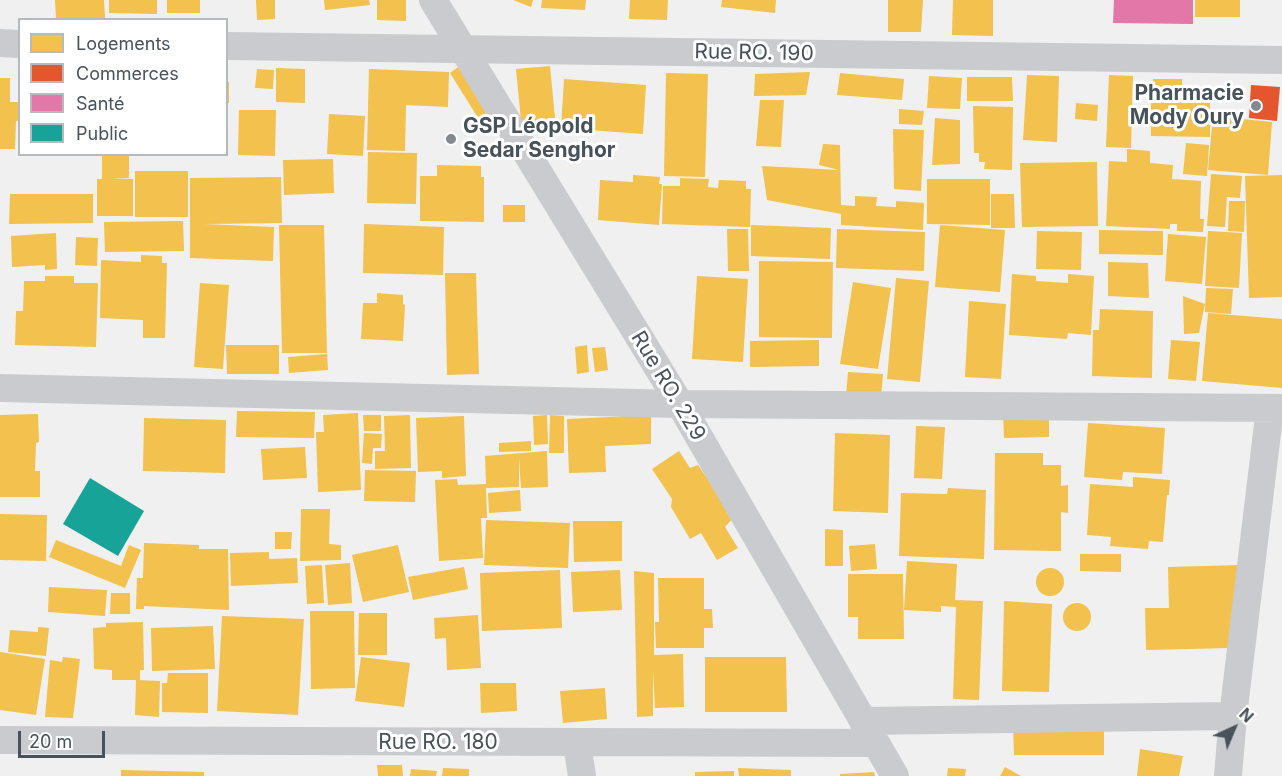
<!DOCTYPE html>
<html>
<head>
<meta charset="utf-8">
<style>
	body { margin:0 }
	#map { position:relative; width:1282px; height:776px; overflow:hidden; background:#f0f0f0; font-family:Inter,sans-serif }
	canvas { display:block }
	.legend { position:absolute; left:18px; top:18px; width:210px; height:138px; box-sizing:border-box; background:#fff; border:2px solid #b5babd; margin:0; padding:8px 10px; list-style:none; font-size:18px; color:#47525b }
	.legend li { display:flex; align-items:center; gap:12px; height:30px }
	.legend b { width:30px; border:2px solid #b5babd }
	.north { position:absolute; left:1204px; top:698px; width:60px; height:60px; -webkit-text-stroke:4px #fff; paint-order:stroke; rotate:44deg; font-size:16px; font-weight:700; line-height:24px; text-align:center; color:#47525b }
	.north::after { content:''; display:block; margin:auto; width:21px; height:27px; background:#47525b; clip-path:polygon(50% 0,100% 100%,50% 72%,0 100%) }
	.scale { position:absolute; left:18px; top:731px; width:87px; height:27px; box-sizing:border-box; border:3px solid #47525b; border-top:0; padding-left:8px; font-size:18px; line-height:21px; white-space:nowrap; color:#47525b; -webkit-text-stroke:4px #fff; paint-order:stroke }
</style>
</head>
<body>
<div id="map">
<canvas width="1282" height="776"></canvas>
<ul class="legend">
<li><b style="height:16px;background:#f2c14e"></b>Logements</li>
<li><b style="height:16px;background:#e4572e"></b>Commerces</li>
<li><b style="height:16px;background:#e377a8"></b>Santé</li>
<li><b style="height:16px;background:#17a398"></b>Public</li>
</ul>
<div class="north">N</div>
<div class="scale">20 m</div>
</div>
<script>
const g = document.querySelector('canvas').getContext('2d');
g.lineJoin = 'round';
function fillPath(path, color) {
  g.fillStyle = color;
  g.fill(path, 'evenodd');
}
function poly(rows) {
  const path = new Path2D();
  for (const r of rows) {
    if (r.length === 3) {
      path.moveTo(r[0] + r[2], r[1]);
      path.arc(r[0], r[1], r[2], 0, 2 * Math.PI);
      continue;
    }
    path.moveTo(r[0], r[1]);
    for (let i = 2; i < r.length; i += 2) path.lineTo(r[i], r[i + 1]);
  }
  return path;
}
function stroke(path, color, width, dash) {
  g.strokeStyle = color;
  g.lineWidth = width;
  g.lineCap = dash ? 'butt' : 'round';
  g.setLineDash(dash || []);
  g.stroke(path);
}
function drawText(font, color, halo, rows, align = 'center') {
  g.font = font + ' Inter,sans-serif';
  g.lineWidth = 6;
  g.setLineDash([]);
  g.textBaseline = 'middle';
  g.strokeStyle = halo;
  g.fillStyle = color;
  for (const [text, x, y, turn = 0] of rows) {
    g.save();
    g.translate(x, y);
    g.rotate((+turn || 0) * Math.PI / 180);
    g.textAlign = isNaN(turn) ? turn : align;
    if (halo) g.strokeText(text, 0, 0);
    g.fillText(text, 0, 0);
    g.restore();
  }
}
const homes = poly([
	[55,0,104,0,105,18,56,20],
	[109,0,157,0,157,14,109,13],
	[167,0,200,0,200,13,167,13],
	[256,0,275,0,275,19,257,20],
	[324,0,369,0,370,5,325,10],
	[377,0,406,0,406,21,377,20],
	[513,0,533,0,531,7],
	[542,0,586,0,585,10,541,8],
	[630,0,668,0,667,20,629,19],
	[722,0,776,0,775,13,721,7],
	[888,0,923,0,921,32,888,32],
	[953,0,993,0,993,36,952,35],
	[1195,0,1240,0,1240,17,1195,17],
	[550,66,556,128,522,131,516,69],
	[458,67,494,124,485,129,450,73],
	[276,68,305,69,305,103,276,102],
	[257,69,274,70,273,89,255,88],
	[369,69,449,72,448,107,406,105,405,151,367,150],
	[810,72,806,95,754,96,755,74],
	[666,73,708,74,705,177,664,176],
	[840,73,904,79,902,100,837,95],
	[1027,75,1059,76,1057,142,1023,140],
	[1109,75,1133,76,1131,148,1106,147],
	[929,76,962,78,960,109,927,108],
	[967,77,1012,77,1013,101,967,101],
	[0,78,10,78,10,102,20,102,20,121,16,121,15,149,0,149],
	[564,79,646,85,643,134,561,128],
	[1153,79,1182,79,1182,87,1210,88,1210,137,1151,136,1151,87,1153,86],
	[226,82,229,82,229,103,226,103],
	[760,100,784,100,781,147,756,146],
	[1076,103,1098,105,1097,121,1075,119],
	[973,106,1013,107,1012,170,984,169,985,162,979,162,979,153,974,153],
	[899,109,924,111,922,125,899,124],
	[239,110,276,110,275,156,238,155],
	[329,114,365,116,363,156,327,154],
	[1213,116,1272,122,1268,175,1208,170],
	[935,118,960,120,960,164,932,165],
	[893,129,924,130,921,191,894,189],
	[1186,143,1209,145,1207,176,1183,174],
	[823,144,840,145,841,205,855,206,855,196,877,197,876,206,896,207,896,201,924,203,923,230,841,225,841,214,767,200,762,166,839,170,819,165],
	[1127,149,1150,151,1150,163,1173,165,1172,179,1201,181,1200,219,1204,219,1203,232,1177,231,1177,224,1170,224,1170,229,1106,226,1109,161,1127,162],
	[368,152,417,153,416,204,367,203],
	[102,154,129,154,129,178,111,179,133,179,133,216,97,216,97,179,102,179],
	[333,159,334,193,284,195,283,160],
	[1097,162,1098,226,1022,227,1020,163],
	[437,165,481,166,481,177,484,177,484,222,420,221,420,176,437,176],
	[135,171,188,171,188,217,135,217],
	[1211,174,1242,176,1240,198,1227,197,1225,227,1207,226],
	[633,175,660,177,659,184,662,184,659,225,598,220,600,180,633,182],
	[1282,175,1282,297,1249,298,1245,176],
	[281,177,282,223,204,224,274,227,273,261,190,258,190,178],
	[680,178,709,179,708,187,718,188,719,180,746,181,746,189,751,189,750,227,662,224,663,186,680,186],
	[927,179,990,179,990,225,927,224],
	[10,194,93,194,93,223,9,224],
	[991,194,1014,194,1015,228,991,228],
	[1229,201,1245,201,1244,232,1228,231],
	[503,205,525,205,525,222,503,222],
	[183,221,184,251,105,252,104,222],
	[364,224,444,227,443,275,363,273],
	[279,225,324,225,327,353,282,353],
	[751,225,831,228,830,259,751,256],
	[940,225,1005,230,1000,292,935,287],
	[727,229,748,229,749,271,728,271],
	[837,229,925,232,924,271,836,268],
	[1099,230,1163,231,1163,255,1099,254],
	[1037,231,1082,232,1081,270,1036,269],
	[1208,231,1242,233,1239,288,1205,286],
	[56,233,57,269,45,270,45,265,12,267,11,236],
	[1168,234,1206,237,1202,284,1165,281],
	[76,237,98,238,97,266,75,265],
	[141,255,162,256,162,263,167,263,165,338,143,338,143,320,100,318,101,260,141,262],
	[759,261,833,262,832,338,759,337],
	[1108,262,1148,263,1149,298,1108,296],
	[445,273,476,273,479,374,447,375],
	[1012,274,1036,276,1036,281,1068,283,1068,274,1094,276,1091,335,1068,333,1067,339,1009,335],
	[45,276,74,276,74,283,98,283,96,347,15,345,16,311,23,311,24,281,45,281],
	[697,276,748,279,743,362,692,359],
	[896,278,929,281,920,382,887,379],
	[853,282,891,288,878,369,840,364],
	[200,283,229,285,223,369,194,367],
	[1206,288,1233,289,1231,314,1205,312],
	[377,293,403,295,403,304,405,305,403,341,361,339,363,303,377,303],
	[1183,296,1205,304,1199,333,1184,334],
	[969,301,1006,304,1001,379,965,377],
	[1100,309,1153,311,1152,378,1092,376,1093,330,1099,330],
	[1208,313,1282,319,1282,388,1202,381],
	[819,340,819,366,750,367,750,341],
	[1171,340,1200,342,1196,381,1168,379],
	[226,345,279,345,279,374,227,374],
	[587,345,589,372,577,374,575,347],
	[605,347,608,370,595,372,592,348],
	[327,354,328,370,289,373,288,357],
	[848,372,883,374,881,398,846,396],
	[237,411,315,412,314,438,236,437],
	[358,413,361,490,318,492,316,432,324,432,323,415],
	[38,414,39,442,36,443,35,471,40,471,40,497,0,497,0,415],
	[1003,414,1049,414,1049,437,1004,438],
	[363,415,381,415,381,431,364,431],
	[410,415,411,468,375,469,375,451,385,451,384,416],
	[547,415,548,444,534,445,533,416],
	[550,415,564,416,564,453,549,453],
	[651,415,651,444,605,446,606,472,569,473,567,419],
	[464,416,466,476,442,478,442,471,418,472,416,418],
	[144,418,226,420,225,473,143,471],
	[1088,423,1165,428,1162,474,1123,472,1122,480,1084,477],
	[916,426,945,427,942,479,914,478],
	[364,433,382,434,381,448,373,448,372,464,362,463],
	[835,433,890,435,888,513,833,511],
	[531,441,531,451,499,452,499,443],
	[305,447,307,478,263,480,261,449],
	[547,451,548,487,521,488,519,457,519,487,486,488,487,518,481,518,483,558,439,561,435,480,457,479,458,485,486,484,485,456],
	[679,451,690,468,698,465,734,517,725,527,738,548,717,560,701,533,690,539,671,507,672,499,652,469],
	[995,453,1043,453,1043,465,1061,465,1061,486,1068,485,1068,513,1061,512,1061,551,994,550],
	[365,470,416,471,415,502,364,501],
	[1133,477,1170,480,1169,495,1167,495,1163,542,1149,541,1148,549,1110,546,1111,537,1087,535,1090,484,1133,487],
	[948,488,986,490,984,559,899,556,901,493,947,494],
	[520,490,521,511,489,513,488,493],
	[301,509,330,509,329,544,341,545,341,560,300,561],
	[0,514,47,515,46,561,0,560],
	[486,520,570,523,568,568,484,565],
	[573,521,622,521,622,561,574,562],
	[825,529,843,530,843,566,825,566],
	[275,532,292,532,291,549,275,549],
	[56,540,121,566,129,545,141,550,125,588,49,557],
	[144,543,199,545,199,549,228,549,229,610,144,606,144,609,136,609,137,578,143,578],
	[875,544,877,569,851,571,849,546],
	[398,545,409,592,363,602,352,555],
	[269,552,269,559,297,558,298,583,231,586,230,553],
	[1080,554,1121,554,1121,572,1080,571],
	[907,561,957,564,955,600,983,601,979,700,953,699,956,607,941,606,941,612,904,610],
	[350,563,352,603,328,605,325,565],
	[322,565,324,603,307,604,305,566],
	[1240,565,1231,648,1146,650,1145,608,1169,608,1168,567],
	[464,567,468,589,413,600,408,577],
	[1050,582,14],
	[560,570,562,628,482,631,480,573],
	[620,570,622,610,573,612,571,572],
	[634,571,654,573,654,655,683,654,684,707,655,708,653,670,653,716,637,717],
	[848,574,903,574,904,639,858,639,858,617,848,617],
	[658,578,704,578,704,609,712,609,713,628,704,628,704,648,656,648,655,622,659,622],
	[49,587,107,590,105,616,48,612],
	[111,593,130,593,130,614,110,614],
	[1004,601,1052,604,1049,692,1002,691],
	[1077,617,14],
	[310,611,354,611,355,688,311,689],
	[359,613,387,613,387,655,358,655],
	[478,615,481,668,447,670,446,638,435,639,434,618],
	[222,616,304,619,298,715,217,711],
	[143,622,144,670,140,670,140,680,112,680,112,670,94,669,93,628,106,627,106,623],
	[213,626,215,669,152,671,151,628],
	[38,627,49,628,46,656,8,652,10,630,38,632],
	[0,652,45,659,36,715,0,710],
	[63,657,80,659,73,718,45,717,50,660,62,662],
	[361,657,410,663,404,707,355,701],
	[705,657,786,657,787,712,705,712],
	[168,673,208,673,208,713,162,712,162,683,167,683],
	[136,680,160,681,159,717,135,715],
	[480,683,516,683,517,711,481,713],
	[605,688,607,719,563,723,560,691],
	[1013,725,1104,725,1104,755,1014,755],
	[1140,749,1183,756,1179,776,1137,776],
	[377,765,402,765,403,776,378,776],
	[1005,767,1021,776,1000,776],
	[443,768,469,769,469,776,442,776],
	[738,768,791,770,791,776,739,776],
	[948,768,966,769,965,776,947,776],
	[411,769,437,771,436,776,410,776],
	[121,770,204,772,204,776,121,776],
	[734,771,734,776,695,776,695,772],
	[874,772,875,776,840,776,840,774]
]);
const shops = poly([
	[1251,85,1280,87,1277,121,1249,118]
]);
const health = poly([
	[1114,0,1193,0,1193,24,1113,23]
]);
const public = poly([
	[90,478,144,511,118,556,63,524]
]);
const minor = poly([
	[433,0,680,404,895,776],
	[0,43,20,44],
	[226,46,1282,60],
	[0,388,680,404,1282,408],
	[863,721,1233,716],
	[0,740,876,743],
	[577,744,582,776],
	[1228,776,1233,716,1270,408]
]);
const markers = [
	[1256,106,6,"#82898f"],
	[451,139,6,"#82898f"]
];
const streetNames = [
	["Rue RO. 190",754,53,1],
	["Rue RO. 229",668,386,59],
	["Rue RO. 180",438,743]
];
const poiNames = [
	["Pharmacie",1244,94],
	["Mody Oury",1244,118],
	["GSP Léopold",463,127,"left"],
	["Sedar Senghor",463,151,"left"]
];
fillPath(homes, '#f2c14e');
fillPath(shops, '#e4572e');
fillPath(health, '#e377a8');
fillPath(public, '#17a398');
stroke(minor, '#c9cbce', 28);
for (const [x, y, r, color] of markers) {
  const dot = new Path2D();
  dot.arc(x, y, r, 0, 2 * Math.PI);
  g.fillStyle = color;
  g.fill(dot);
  stroke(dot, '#fff', 2);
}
drawText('21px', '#47525b', '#fff', streetNames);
drawText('bold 21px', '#47525b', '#fff', poiNames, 'right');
</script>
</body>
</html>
